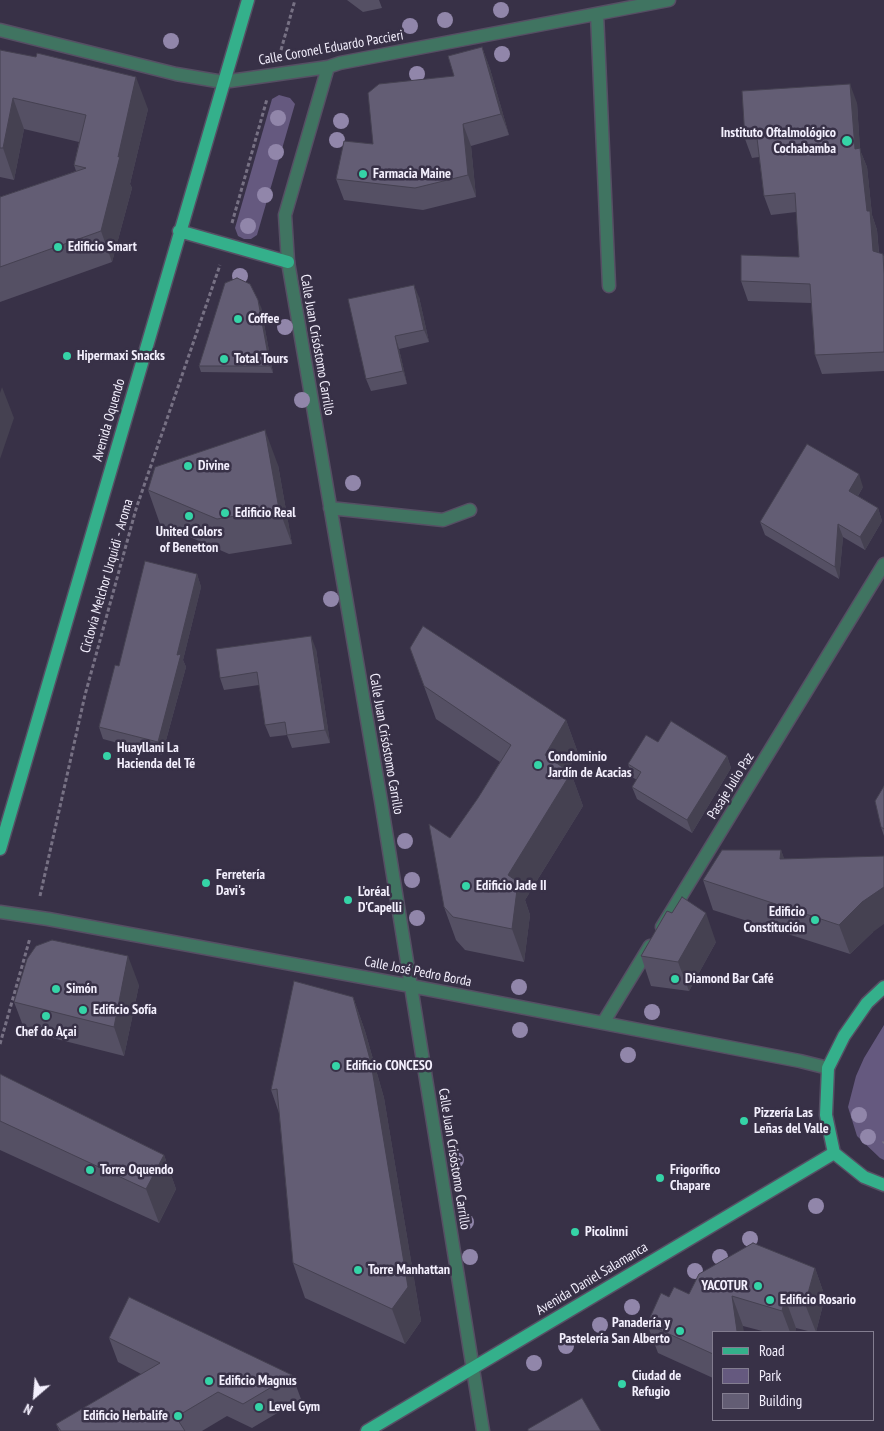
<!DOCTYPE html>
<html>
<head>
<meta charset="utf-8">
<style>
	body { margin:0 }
	#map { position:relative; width:884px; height:1431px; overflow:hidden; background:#383147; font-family:"PT Sans Narrow",sans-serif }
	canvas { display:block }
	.legend { position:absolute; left:712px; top:1331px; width:162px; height:90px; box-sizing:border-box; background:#383147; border:1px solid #837d90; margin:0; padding:6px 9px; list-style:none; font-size:15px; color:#f3effd }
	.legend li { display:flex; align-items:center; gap:10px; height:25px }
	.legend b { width:25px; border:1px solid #837d90 }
	.north { position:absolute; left:10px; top:1371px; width:50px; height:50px; -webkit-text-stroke:4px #383147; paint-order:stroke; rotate:207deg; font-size:14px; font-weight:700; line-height:20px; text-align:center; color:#f3effd }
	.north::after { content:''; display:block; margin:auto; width:18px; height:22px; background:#f3effd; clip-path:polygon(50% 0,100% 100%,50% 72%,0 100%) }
</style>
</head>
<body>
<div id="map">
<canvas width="884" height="1431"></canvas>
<ul class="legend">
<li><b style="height:6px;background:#34b08b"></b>Road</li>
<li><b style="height:14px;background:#65597f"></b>Park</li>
<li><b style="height:14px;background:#635d74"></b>Building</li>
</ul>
<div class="north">N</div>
</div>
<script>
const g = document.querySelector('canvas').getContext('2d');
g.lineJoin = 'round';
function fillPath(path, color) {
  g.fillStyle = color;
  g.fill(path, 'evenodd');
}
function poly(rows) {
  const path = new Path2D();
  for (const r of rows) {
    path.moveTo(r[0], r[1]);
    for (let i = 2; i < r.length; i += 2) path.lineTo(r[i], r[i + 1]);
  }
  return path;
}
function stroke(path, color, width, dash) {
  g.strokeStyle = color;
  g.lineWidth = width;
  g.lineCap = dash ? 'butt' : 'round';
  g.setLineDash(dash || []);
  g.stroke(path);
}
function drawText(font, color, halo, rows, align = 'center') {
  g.font = font + ' "PT Sans Narrow",sans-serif';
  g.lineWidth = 5;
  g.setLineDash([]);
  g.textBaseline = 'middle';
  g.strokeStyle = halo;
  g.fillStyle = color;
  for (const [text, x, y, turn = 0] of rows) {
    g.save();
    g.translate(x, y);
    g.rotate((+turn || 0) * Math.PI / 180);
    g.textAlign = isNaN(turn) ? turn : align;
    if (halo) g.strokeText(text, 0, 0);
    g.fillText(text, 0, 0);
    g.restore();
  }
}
const green = poly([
	[279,95,290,98,295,104,257,235,251,239,244,239,238,236,235,228,272,99],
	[884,1025,884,1160,880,1158,857,1136,848,1107,856,1076,864,1058]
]);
const path = poly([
	[281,50,295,0],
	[232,223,267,99],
	[40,896,85,695,136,509,220,265],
	[0,1044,30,938],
	[883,1143,884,1142]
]);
const minor = poly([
	[597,14,609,286],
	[0,30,176,74,223,82,328,67,340,63,669,0],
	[328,67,285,215,288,262,381,801,483,1431],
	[330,508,443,520,470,510],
	[0,912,48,919,411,986,800,1061,828,1068],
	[662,927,884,564],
	[603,1023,650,946]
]);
const major = poly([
	[179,231,288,262],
	[0,849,248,0],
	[884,987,867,1003,844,1036,828,1068,826,1115,834,1153,864,1177,884,1185],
	[367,1431,834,1153]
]);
const trees = [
	[501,10],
	[445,20],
	[410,26],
	[171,41],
	[502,54],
	[417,74],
	[278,118],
	[341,121],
	[337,140],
	[276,152],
	[265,195],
	[248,226],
	[240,276],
	[285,327],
	[302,400],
	[353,483],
	[331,599],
	[405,841],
	[412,880],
	[417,918],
	[519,987],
	[652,1012],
	[520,1030],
	[628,1055],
	[859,1115],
	[868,1137],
	[456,1160],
	[816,1206],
	[466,1222],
	[750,1239],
	[470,1257],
	[720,1257],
	[695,1271],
	[632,1307],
	[600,1325],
	[566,1346],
	[534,1363]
];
const wall = poly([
	[347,0,379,0,382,8,363,12],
	[482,47,490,69,509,135,471,146,476,197,423,210,344,200,336,179,373,144,454,76],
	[0,50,148,109,130,184,132,188,112,262,0,302,0,197,76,171,74,165,79,142,24,129,14,180,0,177],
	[857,103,860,150,867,167,872,215,877,230,879,253,884,256,884,371,822,374,815,355,811,303,748,301,741,281,799,257,796,212,771,215,764,196,759,157,752,158,745,139],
	[419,297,429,342,399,349,407,384,371,391,366,379],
	[261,307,273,373,201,372,199,366],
	[278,465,292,544,229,554,160,524,148,490],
	[863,487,858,496,878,508,882,521,865,550,843,537,839,579,765,535,760,522],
	[197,574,201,587,183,660,186,667,162,755,103,739,99,727,119,666],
	[410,648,566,720,578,753,568,770,571,773,583,806,525,900,530,915,524,962,465,950,456,940,444,907,450,838,478,798,500,762,436,719],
	[316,649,330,743,292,748,287,735,270,737,265,725,259,685,224,690,220,678],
	[658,742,727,756,731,768,692,833,637,799,632,787,637,780,632,777,628,764],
	[884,786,884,836,881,827],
	[781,850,784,859,873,932,850,954,713,910,703,880],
	[716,942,689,991,651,986,641,956],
	[139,985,124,1056,25,1031,14,1002],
	[353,997,365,1031,384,1098,421,1321,405,1344,305,1298,293,1263,279,1113,271,1090],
	[0,1074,164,1155,176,1189,159,1223,0,1150],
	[815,1268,825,1297,816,1332,812,1332,796,1328,795,1332,766,1332,743,1326,713,1332,713,1378,658,1353,647,1324,669,1297,689,1294],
	[109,1338,292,1375,301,1399,252,1428,227,1416,202,1431,59,1431,56,1424,141,1374,118,1362]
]);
const shadedWall = poly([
	[482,47,490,69,509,135,501,114],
	[136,77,148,109,130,184,132,188,112,262,101,231],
	[850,84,857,103,860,150,867,167,872,215,877,230,880,270,873,251,867,211,855,149],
	[13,98,24,129,14,180,3,148],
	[463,124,471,146,476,197,468,175],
	[414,285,419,297,429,342,424,330],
	[258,300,261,307,273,373,270,366],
	[395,336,399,349,407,384,403,371],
	[2,387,14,418,0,459,0,393],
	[265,430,278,465,292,544,279,509],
	[859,474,863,487,853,504,849,491],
	[878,508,882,521,865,550,860,537],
	[838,524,843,537,839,579,835,567],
	[197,574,201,587,183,660,186,667,162,755,158,742,177,655],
	[311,636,316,649,330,743,325,730],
	[566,720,578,753,557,788,545,755],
	[727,756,731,768,692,833,687,820],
	[571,773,583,806,525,900,530,915,524,962,512,929,508,875],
	[781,850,792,880,780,859],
	[884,887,884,924,873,932,850,954,839,925,862,902],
	[706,913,716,942,689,991,678,962],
	[128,956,139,985,124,1056,114,1027],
	[353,997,365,1031,384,1098,421,1321,405,1344,392,1309],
	[164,1155,176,1189,159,1223,146,1189],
	[815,1268,825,1297,816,1332,805,1304],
	[732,1296,743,1326,744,1332,736,1332],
	[785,1298,796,1328,795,1332,790,1332,782,1311]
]);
const building = poly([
	[482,47,501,114,463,124,468,175,415,188,336,179,344,141,373,144,368,93,379,84,454,76,448,56,482,47],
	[0,50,36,57,37,53,136,77,118,157,120,156,101,231,0,267,0,197,86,168,74,165,86,115,13,98,3,148,0,148,0,50],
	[850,84,855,149,860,148,867,211,870,211,873,251,883,254,884,274,884,352,815,355,810,284,741,281,741,255,799,257,795,193,764,196,757,138,745,139,742,91,850,84],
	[237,278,250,284,258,300,270,366,199,366,225,283,237,278],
	[414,285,424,330,395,336,403,371,366,379,348,299,414,285],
	[265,430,279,509,217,519,148,490,155,467,265,430],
	[807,444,859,474,849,491,878,508,860,537,838,524,835,567,760,522,807,444],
	[145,561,197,574,177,655,181,654,158,742,99,727,115,665,119,666,145,561],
	[423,626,566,720,545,755,571,773,508,875,518,882,512,929,453,917,444,907,429,824,450,838,478,798,511,745,424,686,410,648,423,626],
	[311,636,325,730,287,735,285,722,265,725,257,672,220,678,216,649,311,636],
	[671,721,727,756,687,820,632,787,641,772,628,764,646,735,658,742,671,721],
	[884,786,884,829,881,827,875,801,884,786],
	[722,850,781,850,780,859,884,856,884,887,862,902,839,925,703,880,722,850],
	[682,897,706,913,678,962,641,956,667,911,672,913,682,897],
	[52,940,128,956,114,1027,14,1002,27,959,36,946,52,940],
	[294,981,353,997,371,1063,408,1287,392,1309,293,1263,277,1089,271,1090,294,981],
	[0,1074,164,1155,146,1189,0,1121,0,1074],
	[753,1243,815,1268,805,1304,785,1298,782,1311,732,1296,737,1331,736,1332,713,1332,713,1354,647,1324,661,1293,669,1297,674,1287,689,1294,699,1274,753,1243],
	[129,1297,292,1375,243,1404,218,1392,176,1417,185,1431,61,1431,56,1424,160,1363,109,1338,129,1297],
	[582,1398,601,1431,528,1431,528,1429,582,1398]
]);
const markers = [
	[847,141,6,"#35d4a7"],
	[363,174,5,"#35d4a7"],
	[58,247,5,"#35d4a7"],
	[238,319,5,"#35d4a7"],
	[67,356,5,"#35d4a7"],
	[224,359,5,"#35d4a7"],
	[188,466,5,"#35d4a7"],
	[225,513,5,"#35d4a7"],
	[189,516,5,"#35d4a7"],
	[107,756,5,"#35d4a7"],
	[538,765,5,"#35d4a7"],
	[206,883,5,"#35d4a7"],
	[466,886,5,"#35d4a7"],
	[348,900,5,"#35d4a7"],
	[815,920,5,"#35d4a7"],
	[675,979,5,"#35d4a7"],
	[56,989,5,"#35d4a7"],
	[83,1010,5,"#35d4a7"],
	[46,1016,5,"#35d4a7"],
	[336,1066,5,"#35d4a7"],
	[744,1121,5,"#35d4a7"],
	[90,1170,5,"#35d4a7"],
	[660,1178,5,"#35d4a7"],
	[575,1232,5,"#35d4a7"],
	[358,1270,5,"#35d4a7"],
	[758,1286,5,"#35d4a7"],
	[770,1300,5,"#35d4a7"],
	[680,1331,5,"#35d4a7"],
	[209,1381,5,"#35d4a7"],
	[622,1384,5,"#35d4a7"],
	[259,1407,5,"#35d4a7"],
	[178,1416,5,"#35d4a7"]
];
const streetNames = [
	["Calle Coronel Eduardo Paccieri",331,48,-10],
	["Calle Juan Crisóstomo Carrillo",317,345,80],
	["Avenida Oquendo",109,420,-74],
	["Ciclovía Melchor Urquidi - Aroma",107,576,-74],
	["Calle Juan Crisóstomo Carrillo",386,744,80],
	["Pasaje Julio Paz",731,786,-58],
	["Calle José Pedro Borda",418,972,11],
	["Calle Juan Crisóstomo Carrillo",454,1159,81],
	["Avenida Daniel Salamanca",592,1279,-31]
];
const poiNames = [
	["Instituto Oftalmológico",836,133,"right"],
	["Cochabamba",836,149,"right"],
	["Farmacia Maine",373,174],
	["Edificio Smart",68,247],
	["Coffee",248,319],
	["Hipermaxi Snacks",77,356],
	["Total Tours",234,359],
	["Divine",198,466],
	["Edificio Real",235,513],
	["United Colors",189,532,"center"],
	["of Benetton",189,548,"center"],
	["Huayllani La",117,748],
	["Hacienda del Té",117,764],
	["Condominio",548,757],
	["Jardín de Acacias",548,773],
	["Ferretería",216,875],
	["Davi's",216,891],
	["Edificio Jade II",476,886],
	["L'oréal",358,892],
	["D'Capelli",358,908],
	["Edificio",805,912,"right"],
	["Constitución",805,928,"right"],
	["Diamond Bar Café",685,979],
	["Simón",66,989],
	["Edificio Sofía",93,1010],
	["Chef do Açai",46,1032,"center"],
	["Edificio CONCESO",346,1066],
	["Pizzería Las",754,1113],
	["Leñas del Valle",754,1129],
	["Torre Oquendo",100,1170],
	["Frigorifico",670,1170],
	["Chapare",670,1186],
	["Picolinni",585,1232],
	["Torre Manhattan",368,1270],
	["YACOTUR",748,1286,"right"],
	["Edificio Rosario",780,1300],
	["Panadería y",670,1323,"right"],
	["Pastelería San Alberto",670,1339,"right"],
	["Ciudad de",632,1376],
	["Refugio",632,1392],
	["Edificio Magnus",219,1381],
	["Level Gym",269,1407],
	["Edificio Herbalife",168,1416,"right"]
];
fillPath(green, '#65597f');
stroke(minor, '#564f64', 15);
stroke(major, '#564f64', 15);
stroke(path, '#777184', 3, [4, 2.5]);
stroke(minor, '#407461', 12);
stroke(major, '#34b08b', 12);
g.fillStyle = '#9186aa';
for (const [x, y] of trees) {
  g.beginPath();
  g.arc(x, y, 8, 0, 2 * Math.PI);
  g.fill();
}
fillPath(wall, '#555064');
fillPath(shadedWall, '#454151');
fillPath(building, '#635d74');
stroke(building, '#454151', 1);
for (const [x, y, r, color] of markers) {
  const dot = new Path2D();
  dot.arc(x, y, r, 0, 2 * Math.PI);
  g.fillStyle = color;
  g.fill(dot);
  stroke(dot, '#383147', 2);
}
drawText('14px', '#f3effd', '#383147', streetNames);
drawText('bold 14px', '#f3effd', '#383147', poiNames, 'left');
</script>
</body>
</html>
